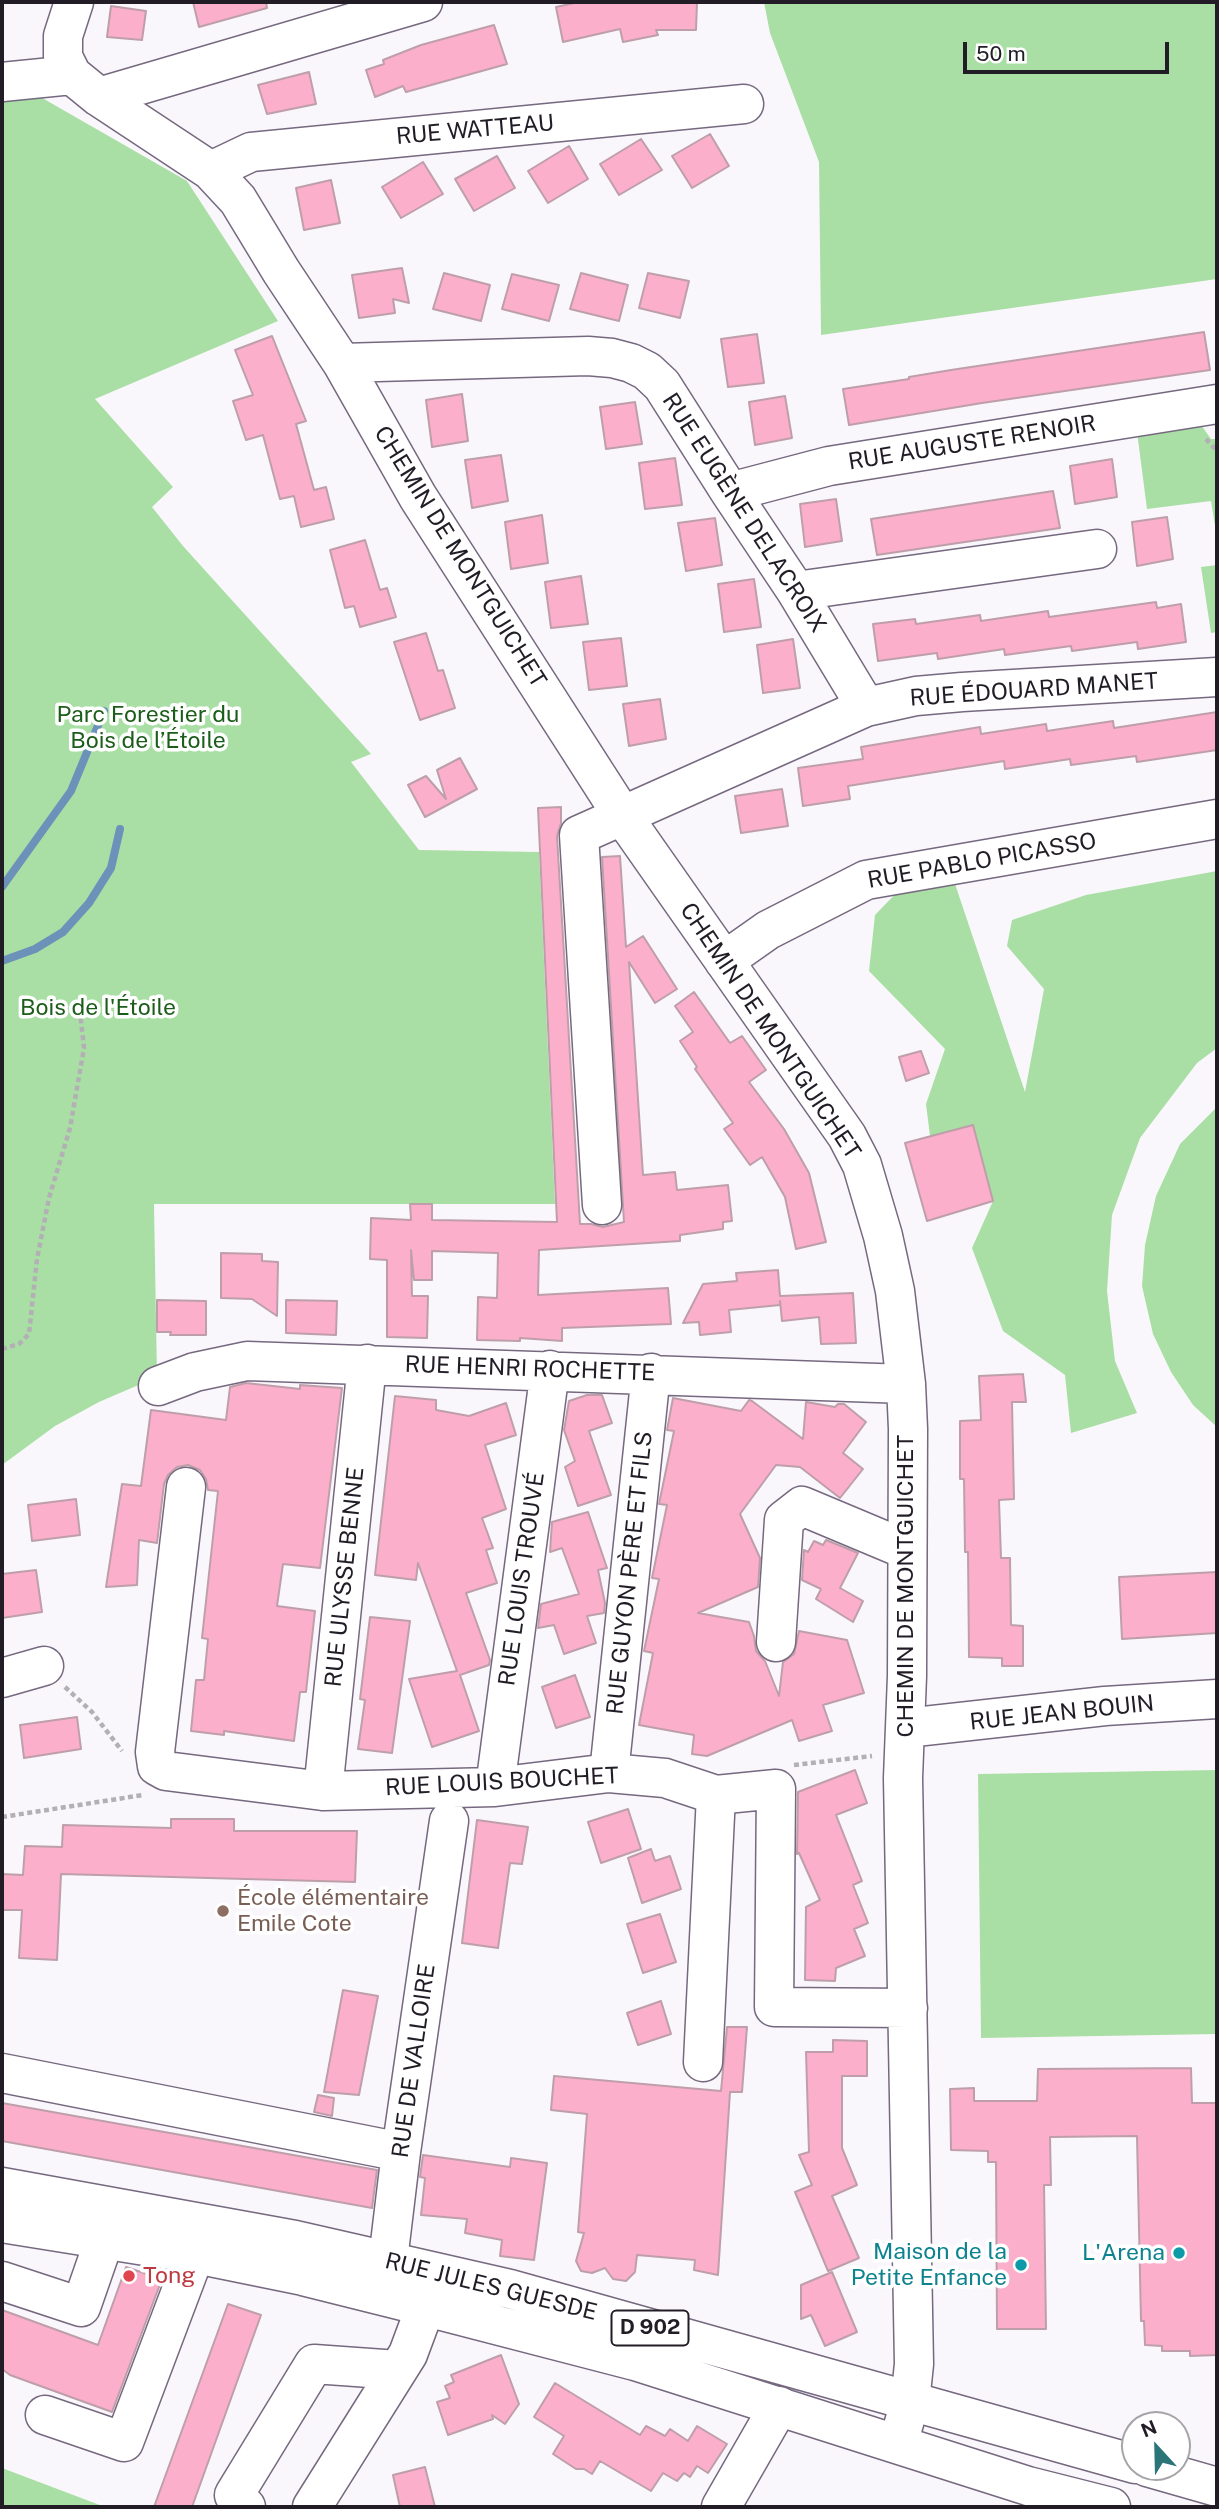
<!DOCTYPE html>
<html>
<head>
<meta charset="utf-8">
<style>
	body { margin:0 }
	#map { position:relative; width:1219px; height:2509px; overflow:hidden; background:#faf7fc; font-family:"Public Sans",sans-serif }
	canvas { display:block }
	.frame { position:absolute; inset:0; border:4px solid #211c25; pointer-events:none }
	.north { position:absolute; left:1121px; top:2411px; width:70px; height:70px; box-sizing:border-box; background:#fff; border:2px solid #a6a4a8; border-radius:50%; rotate:338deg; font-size:19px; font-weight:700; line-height:28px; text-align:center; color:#211c25 }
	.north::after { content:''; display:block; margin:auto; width:24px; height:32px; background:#2b7579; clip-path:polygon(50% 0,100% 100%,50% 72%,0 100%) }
	.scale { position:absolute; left:963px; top:42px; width:206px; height:32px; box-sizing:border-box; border:4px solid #211c25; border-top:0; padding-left:9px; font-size:21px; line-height:24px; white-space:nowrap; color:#211c25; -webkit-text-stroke:5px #fff; paint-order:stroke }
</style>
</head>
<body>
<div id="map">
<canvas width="1219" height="2509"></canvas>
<div class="frame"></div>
<div class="north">N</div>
<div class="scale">50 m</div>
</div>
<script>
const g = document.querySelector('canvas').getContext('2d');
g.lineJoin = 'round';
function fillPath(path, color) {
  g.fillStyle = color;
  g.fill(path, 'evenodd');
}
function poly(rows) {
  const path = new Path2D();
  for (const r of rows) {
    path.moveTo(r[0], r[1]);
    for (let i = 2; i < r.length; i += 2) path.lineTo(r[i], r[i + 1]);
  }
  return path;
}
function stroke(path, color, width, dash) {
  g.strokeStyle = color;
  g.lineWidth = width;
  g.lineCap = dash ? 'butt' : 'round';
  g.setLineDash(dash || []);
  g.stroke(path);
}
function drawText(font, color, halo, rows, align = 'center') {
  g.font = font + ' "Public Sans",sans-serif';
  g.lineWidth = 7;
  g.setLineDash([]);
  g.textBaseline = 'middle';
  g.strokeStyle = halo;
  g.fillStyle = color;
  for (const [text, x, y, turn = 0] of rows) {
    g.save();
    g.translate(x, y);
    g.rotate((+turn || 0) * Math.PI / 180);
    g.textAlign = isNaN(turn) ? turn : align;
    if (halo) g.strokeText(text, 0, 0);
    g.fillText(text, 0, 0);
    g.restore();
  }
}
const green = poly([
	[764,2,1217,2,1217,279,821,335,819,162,770,33],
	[13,72,44,99,187,181,278,321,95,399,173,487,152,507,183,546,371,754,351,762,419,850,539,852,555,1204,154,1204,157,1377,99,1402,55,1426,2,1465,2,73],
	[1199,422,1211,439,1217,439,1217,538,1211,501,1147,509,1137,432],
	[1217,565,1217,632,1211,633,1201,567],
	[1217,871,1217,1048,1197,1063,1140,1138,1112,1215,1107,1291,1115,1361,1137,1413,1071,1433,1065,1375,1003,1331,972,1248,993,1201,973,1125,930,1136,926,1104,945,1049,869,971,875,915,903,886,953,878,1025,1092,1044,989,1007,946,1012,920,1086,895],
	[1217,1107,1217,1427,1193,1405,1171,1372,1153,1334,1142,1286,1145,1245,1156,1196,1180,1144],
	[1217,1770,1217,2034,981,2038,978,1774],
	[2,2468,105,2507,2,2507]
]);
const stream = poly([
	[2,887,71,791,104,711],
	[2,961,35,949,63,932,89,903,111,868,120,829]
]);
const building = poly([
	[193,2,266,2,267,8,199,27,193,2],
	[579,2,697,2,696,30,656,30,658,35,623,42,620,29,563,42,556,7,579,2],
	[111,6,146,11,142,40,107,37,111,6],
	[494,25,507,64,406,92,403,86,375,97,366,70,384,64,383,60,421,45,494,25],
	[309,72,316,104,267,114,258,85,309,72],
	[710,134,729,166,692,188,672,156,710,134],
	[641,139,662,170,619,195,600,164,641,139],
	[569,146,588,179,548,203,528,171,569,146],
	[497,156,515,188,474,211,455,179,497,156],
	[423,162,443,194,401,218,382,187,423,162],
	[331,180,340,223,304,230,296,188,331,180],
	[402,268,409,303,393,299,395,313,359,318,352,275,402,268],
	[444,273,490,285,481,321,433,309,444,273],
	[581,273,628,285,619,321,570,309,581,273],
	[648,273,689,281,680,318,639,308,648,273],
	[512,274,559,285,549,321,502,309,512,274],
	[1204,332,1210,370,982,403,849,425,843,389,909,379,909,377,951,370,1204,332],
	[757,334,764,383,728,387,721,339,757,334],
	[272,336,306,421,296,424,314,490,326,487,334,519,301,527,294,496,280,499,263,435,246,440,233,401,253,395,235,350,272,336],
	[462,394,468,441,432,447,426,400,462,394],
	[785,396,792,438,755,445,749,402,785,396],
	[635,402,642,444,606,449,600,407,635,402],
	[501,455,508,501,472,508,465,460,501,455],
	[675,458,682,505,645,509,639,463,675,458],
	[1112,459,1117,497,1075,504,1070,466,1112,459],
	[1053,491,1060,528,877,555,871,519,1053,491],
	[836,499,842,541,805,547,800,504,836,499],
	[542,515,548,563,511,569,505,522,542,515],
	[1167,517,1173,559,1137,566,1132,522,1167,517],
	[715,518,722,565,686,571,678,523,715,518],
	[365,540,380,590,387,588,396,617,360,627,354,606,345,608,330,550,365,540],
	[581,576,588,624,551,628,545,582,581,576],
	[754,579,761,627,724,632,718,584,754,579],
	[1156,602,1157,608,1181,604,1186,642,1138,649,1137,642,1072,651,1071,646,1005,655,1004,649,938,659,937,653,878,661,873,624,915,619,916,624,980,615,981,621,1048,611,1049,617,1156,602],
	[426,633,438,671,443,670,455,708,420,720,394,642,426,633],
	[621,638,627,686,589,690,583,642,621,638],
	[793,639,800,688,763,693,757,645,793,639],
	[660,699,666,739,629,746,623,704,660,699],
	[1217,712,1217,750,1137,762,1136,756,1071,765,1070,759,1005,769,1004,761,848,786,850,799,803,806,798,768,863,759,861,747,980,727,981,734,1046,724,1047,731,1113,721,1114,728,1217,712],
	[460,758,477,789,425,817,408,785,426,776,446,799,437,770,460,758],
	[782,789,788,826,741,833,735,796,782,789],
	[561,807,561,823,557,836,580,1224,591,1224,603,1227,624,1222,602,857,620,856,626,947,643,936,677,989,655,1003,629,962,643,1175,675,1172,677,1190,728,1185,732,1221,723,1222,723,1229,680,1235,680,1241,539,1250,538,1295,668,1288,671,1324,562,1328,562,1341,520,1338,520,1341,477,1340,478,1297,497,1298,498,1253,432,1251,432,1280,414,1280,411,1250,412,1296,428,1296,427,1338,387,1337,387,1260,370,1259,371,1218,411,1220,410,1204,432,1204,432,1220,557,1222,538,808,561,807],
	[694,992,730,1043,742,1036,766,1070,749,1082,784,1129,809,1173,826,1242,796,1249,785,1197,762,1157,750,1165,724,1129,733,1123,695,1069,697,1067,680,1041,693,1032,675,1006,694,992],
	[921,1051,929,1073,906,1081,899,1057,921,1051],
	[973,1125,993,1201,927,1221,905,1143,973,1125],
	[221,1253,262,1254,262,1261,278,1262,277,1316,252,1299,221,1298,221,1253],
	[778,1270,780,1296,853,1293,856,1343,821,1344,819,1317,782,1321,780,1301,780,1305,729,1310,731,1332,700,1335,699,1322,683,1323,703,1284,737,1281,736,1273,778,1270],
	[157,1300,206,1301,206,1335,170,1335,171,1332,157,1332,157,1300],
	[286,1300,337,1301,336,1335,286,1333,286,1300],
	[1023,1374,1026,1402,1012,1402,1014,1499,999,1500,1001,1558,1010,1558,1011,1625,1023,1626,1023,1666,1002,1666,1002,1658,969,1657,968,1552,965,1552,964,1479,960,1479,960,1421,981,1420,979,1376,1023,1374],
	[246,1383,300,1389,300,1385,342,1388,320,1568,283,1564,277,1606,315,1611,306,1692,300,1692,294,1741,224,1731,224,1735,191,1731,196,1680,204,1680,208,1639,202,1638,218,1491,208,1490,206,1479,200,1470,188,1465,177,1467,168,1475,164,1484,157,1543,139,1540,137,1585,106,1587,122,1484,141,1486,151,1410,226,1420,230,1387,246,1383],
	[587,1395,602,1395,612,1423,589,1431,611,1495,578,1506,565,1467,575,1461,564,1430,569,1401,587,1395],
	[395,1396,436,1400,436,1410,469,1416,506,1403,516,1435,485,1445,506,1509,482,1518,493,1548,486,1550,497,1583,466,1593,490,1660,489,1665,460,1675,479,1731,432,1747,409,1679,457,1671,418,1563,416,1580,375,1575,395,1396],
	[673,1398,741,1411,749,1400,752,1401,803,1439,806,1402,835,1407,838,1404,844,1404,866,1422,843,1453,863,1469,840,1498,800,1467,776,1465,740,1514,760,1558,758,1587,698,1613,749,1622,754,1636,756,1651,765,1661,779,1696,783,1662,794,1654,799,1631,847,1640,864,1693,823,1705,832,1731,799,1741,792,1720,707,1756,692,1754,694,1735,639,1725,653,1653,644,1651,659,1579,652,1578,667,1505,659,1504,674,1431,667,1430,673,1398],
	[76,1499,80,1535,32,1541,28,1505,76,1499],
	[588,1512,607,1568,598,1570,605,1603,604,1613,587,1616,596,1643,564,1654,554,1625,538,1628,541,1604,579,1594,562,1548,550,1552,552,1522,588,1512],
	[826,1540,858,1553,840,1588,863,1601,853,1622,816,1599,821,1589,802,1580,804,1550,808,1552,814,1541,823,1545,826,1540],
	[36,1570,42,1612,2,1618,2,1574,36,1570],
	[1217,1572,1217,1633,1122,1639,1119,1577,1217,1572],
	[370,1617,410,1621,392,1753,358,1749,365,1700,360,1699,370,1617],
	[575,1675,590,1717,556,1728,542,1687,575,1675],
	[77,1717,81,1749,24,1758,20,1725,77,1717],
	[855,1770,867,1803,836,1815,862,1881,853,1885,868,1923,854,1929,865,1956,836,1968,835,1981,805,1980,806,1907,820,1900,799,1853,797,1854,798,1792,855,1770],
	[628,1809,641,1849,601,1863,588,1822,628,1809],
	[171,1819,234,1819,234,1831,357,1831,355,1882,61,1874,57,1960,19,1958,22,1910,2,1910,2,1874,23,1875,25,1846,62,1847,63,1825,171,1828,171,1819],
	[477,1820,528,1827,522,1864,510,1863,498,1948,462,1943,477,1820],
	[651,1849,655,1861,670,1856,681,1889,642,1903,628,1858,651,1849],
	[660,1914,676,1962,643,1973,627,1924,660,1914],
	[343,1990,378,1996,359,2095,324,2092,343,1990],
	[661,2001,671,2034,638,2045,627,2013,661,2001],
	[727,2027,747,2027,742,2092,730,2092,718,2275,694,2270,695,2260,637,2255,635,2272,626,2281,613,2279,605,2268,592,2273,581,2271,576,2261,584,2233,578,2232,587,2114,551,2110,554,2076,721,2091,727,2027],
	[833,2040,867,2041,867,2076,842,2076,842,2148,857,2185,832,2196,859,2258,828,2271,795,2192,812,2185,799,2155,809,2152,806,2052,833,2052,833,2040],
	[1191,2068,1192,2103,1217,2103,1217,2355,1190,2356,1190,2351,1162,2351,1162,2346,1145,2345,1144,2321,1141,2321,1137,2136,1050,2137,1051,2185,1044,2185,1046,2329,997,2329,996,2162,988,2162,988,2151,951,2150,950,2089,974,2088,974,2101,1037,2101,1038,2069,1191,2068],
	[318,2095,334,2098,332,2116,314,2112,318,2095],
	[2,2103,377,2170,372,2208,2,2141,2,2103],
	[423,2155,510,2167,511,2158,547,2163,534,2260,500,2256,502,2240,465,2233,467,2219,421,2215,425,2178,420,2177,423,2155],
	[126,2267,162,2279,112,2412,10,2375,2,2369,2,2310,98,2345,126,2267],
	[832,2272,857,2332,825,2346,811,2315,801,2319,801,2285,832,2272],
	[228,2304,261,2315,192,2507,154,2507,228,2304],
	[501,2355,519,2404,505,2424,492,2415,493,2419,448,2435,437,2402,450,2398,445,2386,454,2382,451,2375,501,2355],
	[555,2383,640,2435,646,2426,665,2436,670,2429,688,2441,697,2426,727,2444,708,2473,697,2466,690,2477,684,2473,677,2481,663,2473,651,2491,600,2461,592,2474,584,2469,576,2469,553,2454,564,2436,534,2417,555,2383],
	[425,2467,435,2507,400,2507,393,2475,425,2467]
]);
const path = poly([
	[1206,439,1217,451],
	[2,1349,19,1344,29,1334,37,1259,49,1198,70,1128,84,1048,79,1003],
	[65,1687,92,1712,122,1751],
	[794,1765,872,1756],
	[2,1817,143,1795]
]);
const minor = poly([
	[74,2,63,36,63,57,72,75,99,97,211,171,238,200,281,271,342,363,418,497,622,815,847,1136,862,1165,883,1236,895,1291,906,1384,908,1429,907,1676,903,1778,914,2364,910,2402,898,2444],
	[2,82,72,75],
	[99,97,423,2],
	[211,171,251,152,744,104],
	[342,363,588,356,612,358,631,363,647,371,662,385,730,492,796,591,866,707],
	[730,492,829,466,1217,404],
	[796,591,1097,549],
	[724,961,768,930,866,880,1217,819],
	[602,1205,579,835,866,707,916,696,962,692,1217,677],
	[158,1386,195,1372,247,1361,906,1384],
	[186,1487,155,1752,157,1766,166,1771,323,1791,495,1787,609,1773,665,1778,716,1795,776,1789,774,2007,908,2008],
	[776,1642,784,1520,802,1506,907,1550],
	[2,1678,44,1666],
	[906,1728,1105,1706,1217,1699],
	[609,1773,651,1373],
	[495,1787,550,1370],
	[323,1791,367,1364],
	[703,2062,716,1795],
	[2,2073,401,2152],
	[388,2260,401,2152,449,1821],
	[2,2281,81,2307,105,2238],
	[45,2415,124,2442,195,2254],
	[246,2507,234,2495,314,2364,398,2370],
	[312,2507,408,2354,437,2276],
	[721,2507,779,2406]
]);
const major = poly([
	[2,2187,295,2240,510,2289,1135,2464],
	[2,2223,195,2254,303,2276,427,2307,635,2361,1028,2486,1111,2507],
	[1147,2467,1217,2487]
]);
const markers = [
	[223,1911,7,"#8d6e63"],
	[1179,2253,7,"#0f9aa8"],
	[1021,2265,7,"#0f9aa8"],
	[129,2276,7,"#e0444e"]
];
const shields = [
	[650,2328,77]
];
const shieldNames = [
	["D 902",650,2328]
];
const streetNames = [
	["RUE WATTEAU",475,130,-5],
	["RUE AUGUSTE RENOIR",972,443,-9],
	["RUE EUGÈNE DELACROIX",744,513,57],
	["CHEMIN DE MONTGUICHET",460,557,58],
	["RUE ÉDOUARD MANET",1034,690,-4],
	["RUE PABLO PICASSO",982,861,-10],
	["CHEMIN DE MONTGUICHET",770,1031,56],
	["RUE HENRI ROCHETTE",530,1369,2],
	["RUE GUYON PÈRE ET FILS",630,1573,-84],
	["RUE ULYSSE BENNE",345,1577,-84],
	["RUE LOUIS TROUVÉ",522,1579,-82],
	["CHEMIN DE MONTGUICHET",906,1586,-90],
	["RUE JEAN BOUIN",1062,1713,-6],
	["RUE LOUIS BOUCHET",502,1782,-3],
	["RUE DE VALLOIRE",414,2061,-82],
	["RUE JULES GUESDE",491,2287,14]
];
const parkNames = [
	["Parc Forestier du",148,715],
	["Bois de l’Étoile",148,741],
	["Bois de l'Étoile",98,1008]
];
const educationNames = [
	["École élémentaire",237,1898],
	["Emile Cote",237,1924]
];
const cultureNames = [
	["Maison de la",1007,2252],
	["Petite Enfance",1007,2278],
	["L'Arena",1165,2253]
];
const healthNames = [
	["Tong",143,2276]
];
fillPath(green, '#a9dfa4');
stroke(stream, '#6c92ba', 8);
fillPath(building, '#fcafcb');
stroke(building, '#be9fa9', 2);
stroke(minor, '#75687f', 41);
stroke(major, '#75687f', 41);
stroke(path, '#b2afb5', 4.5, [5, 3.5]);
stroke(minor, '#fff', 38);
stroke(major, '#fff', 38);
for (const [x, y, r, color] of markers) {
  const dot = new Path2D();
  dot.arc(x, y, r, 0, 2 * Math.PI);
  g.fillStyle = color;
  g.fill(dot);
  stroke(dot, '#fff', 2.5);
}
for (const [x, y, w] of shields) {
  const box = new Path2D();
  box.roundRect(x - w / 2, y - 17.5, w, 35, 5);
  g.fillStyle = '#fff';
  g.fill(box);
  stroke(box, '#211c25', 2);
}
drawText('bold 21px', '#211c25', null, shieldNames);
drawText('23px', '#211c25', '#fff', streetNames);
drawText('23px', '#1c5d19', '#fff', parkNames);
drawText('23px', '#785e54', '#fff', educationNames, 'left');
drawText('23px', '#0d838f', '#fff', cultureNames, 'right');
drawText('23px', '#be3a42', '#fff', healthNames, 'left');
</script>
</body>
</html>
